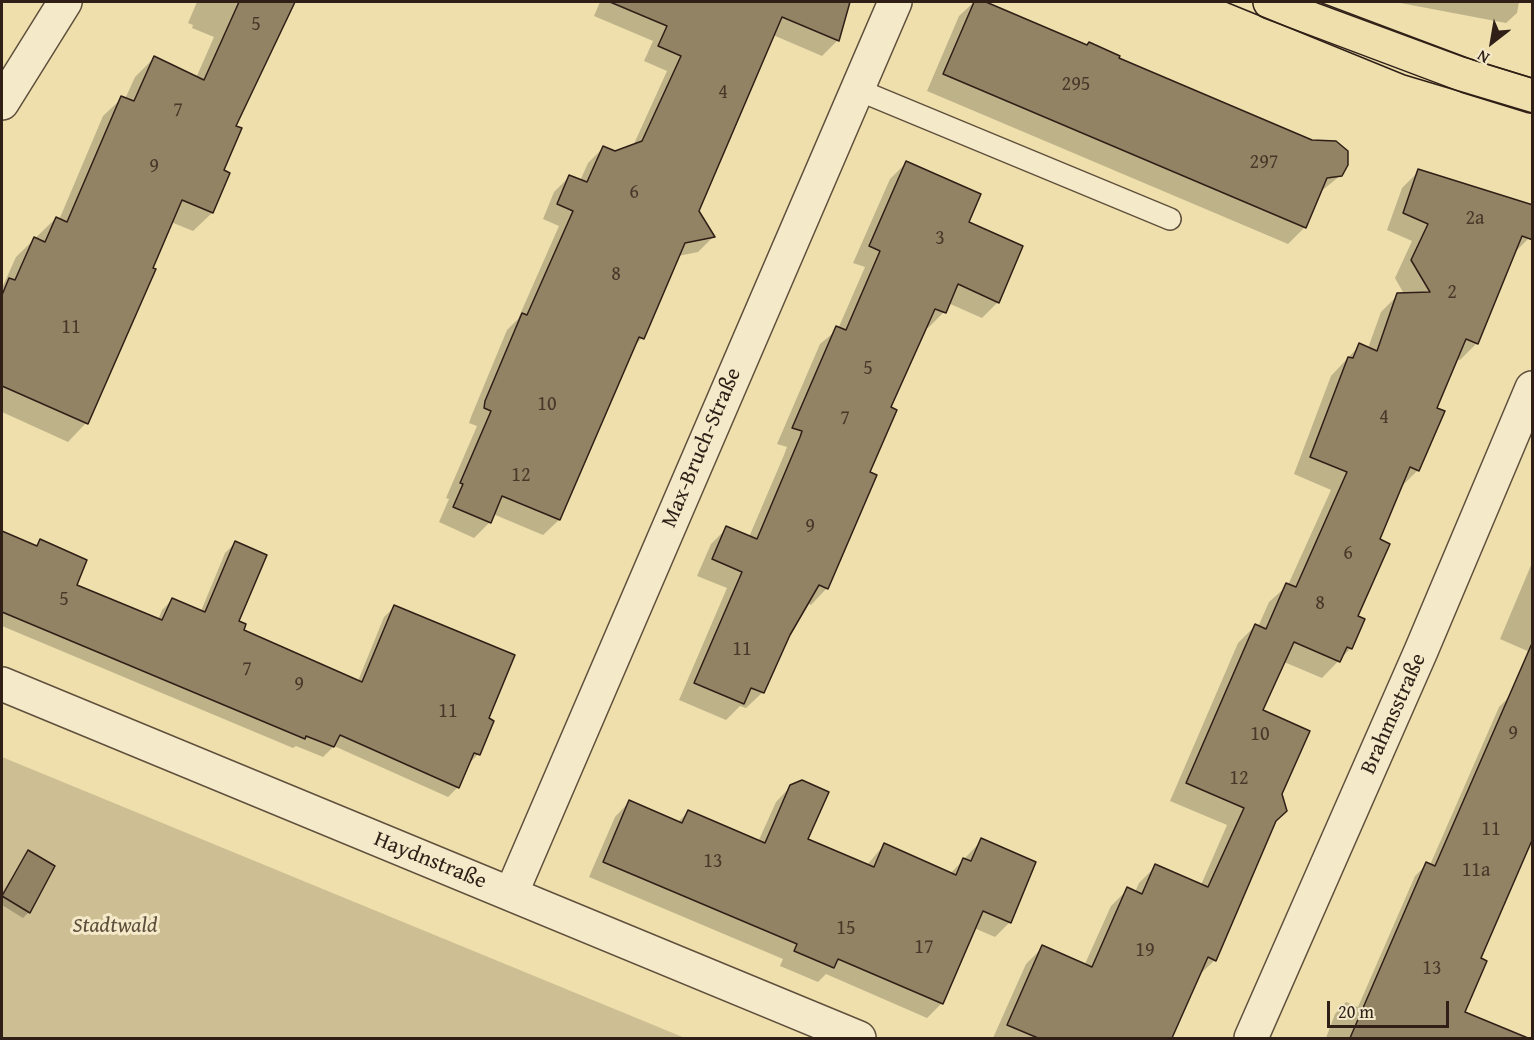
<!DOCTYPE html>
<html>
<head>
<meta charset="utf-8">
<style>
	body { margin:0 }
	#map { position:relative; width:1534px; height:1040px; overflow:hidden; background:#eedfac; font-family:"Gentium Book Plus",serif }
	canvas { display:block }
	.frame { position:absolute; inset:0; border:3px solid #2f1f17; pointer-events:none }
	.north { position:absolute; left:1462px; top:12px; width:60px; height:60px; -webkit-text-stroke:4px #f4eac9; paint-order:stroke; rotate:211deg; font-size:16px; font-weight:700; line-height:24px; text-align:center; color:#2f1f17 }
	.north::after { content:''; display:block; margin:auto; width:21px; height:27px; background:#2f1f17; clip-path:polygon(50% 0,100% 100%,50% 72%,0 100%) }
	.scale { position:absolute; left:1327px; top:1001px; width:122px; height:27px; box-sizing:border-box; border:3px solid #2f1f17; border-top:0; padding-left:8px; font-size:18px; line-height:21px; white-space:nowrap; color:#2f1f17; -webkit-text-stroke:4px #f4eac9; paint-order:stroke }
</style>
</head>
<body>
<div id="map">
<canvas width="1534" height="1040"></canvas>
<div class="frame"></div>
<div class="north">N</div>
<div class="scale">20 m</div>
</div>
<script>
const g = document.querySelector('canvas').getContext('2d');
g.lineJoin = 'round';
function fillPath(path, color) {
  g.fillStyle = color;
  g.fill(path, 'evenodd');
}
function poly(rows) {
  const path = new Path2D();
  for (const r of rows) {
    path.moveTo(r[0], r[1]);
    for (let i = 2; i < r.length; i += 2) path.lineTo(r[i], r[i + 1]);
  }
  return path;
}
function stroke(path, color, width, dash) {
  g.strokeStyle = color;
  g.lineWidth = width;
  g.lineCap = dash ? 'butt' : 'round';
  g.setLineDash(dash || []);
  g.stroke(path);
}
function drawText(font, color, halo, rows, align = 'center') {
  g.font = font + ' "Gentium Book Plus",serif';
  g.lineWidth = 6;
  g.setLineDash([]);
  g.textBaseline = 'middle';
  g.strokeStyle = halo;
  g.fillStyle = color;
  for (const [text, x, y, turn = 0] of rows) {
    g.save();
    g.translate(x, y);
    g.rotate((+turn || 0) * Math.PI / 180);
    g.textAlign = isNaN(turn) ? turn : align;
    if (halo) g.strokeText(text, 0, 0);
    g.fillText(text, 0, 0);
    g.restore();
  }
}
const green = poly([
	[2,757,685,1038,2,1038]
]);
const shadow = poly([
	[197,2,292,2,234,126,222,171,228,173,212,213,193,231,171,222,86,423,68,442,2,412,2,288,16,257,56,218,59,220,103,116,122,98,125,99,135,77,154,58,196,78,214,37,192,28,193,25,188,23],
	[600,2,849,2,838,40,822,56,773,35,698,212,713,237,698,252,678,256,642,338,632,348,559,520,543,535,493,514,490,522,474,538,439,522,449,499,446,498,477,426,469,423,471,417,507,330,518,319,559,226,543,219,554,192,570,176,580,181,588,163,603,148,615,153,633,146,667,71,644,61,653,41,594,16],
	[974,2,982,2,1312,141,1341,175,1319,193,1305,227,1288,244,927,91,959,16],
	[1395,2,1519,2,1517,13,1506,23],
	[906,163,968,223,998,302,982,318,948,303,944,312,928,328,925,327,889,408,827,588,811,605,807,603,788,634,763,692,746,708,740,706,726,720,679,700,727,588,697,576,711,544,727,528,749,537,784,455,787,447,777,444,820,344,838,329,865,267,853,263,890,179],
	[1419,171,1529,238,1514,253,1477,343,1460,360,1456,359,1435,408,1418,470,1401,487,1378,540,1356,617,1351,648,1322,678,1284,662,1261,711,1280,794,1273,823,1215,960,1197,977,1170,1038,993,1038,1026,964,1043,947,1084,966,1111,906,1128,889,1135,892,1139,883,1156,866,1201,885,1227,825,1170,801,1238,643,1255,626,1258,627,1269,602,1288,585,1331,490,1294,474,1331,376,1360,345,1368,348,1381,312,1398,295,1404,294,1395,278,1412,241,1387,230,1402,188],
	[2,533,34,547,40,541,75,586,158,620,162,610,172,600,201,611,225,553,235,543,237,621,242,631,358,681,384,617,395,606,487,719,478,754,468,765,458,787,448,797,334,746,323,757,296,746,293,748,2,626],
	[1532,563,1532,653,1500,639],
	[1510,696,1479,959,1463,1012,1480,1019,1472,1038,1326,1038,1335,1014,1346,1002,1358,1007,1415,876,1427,864,1430,865,1499,707],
	[791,786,806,840,867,865,884,845,950,874,982,840,1010,922,995,937,974,928,942,1003,927,1018,826,974,818,982,780,966,783,959,589,877,615,817,629,802,677,823,688,812,758,842,776,802],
	[29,852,29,912,23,918,2,905,2,893]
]);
const building = poly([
	[239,2,295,2,236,126,242,128,224,170,230,173,213,213,182,200,153,268,156,269,88,424,2,386,2,295,9,278,15,280,34,237,45,242,56,217,67,222,121,96,134,101,154,56,204,80,239,2],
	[610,2,850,2,839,41,782,17,699,211,715,237,685,243,644,339,639,337,560,520,502,496,491,523,453,507,463,484,460,483,491,411,484,408,485,401,522,313,527,315,573,211,557,204,569,175,587,182,603,146,615,151,642,141,681,56,658,46,667,26,610,2],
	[974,2,986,2,1087,45,1089,42,1120,56,1119,58,1312,140,1336,141,1348,151,1348,165,1342,176,1327,178,1306,228,943,74,974,2],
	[906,161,981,194,969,222,1023,246,999,303,958,284,946,313,935,309,891,407,897,410,870,472,877,475,828,589,819,585,790,635,764,693,751,688,744,704,694,683,742,572,712,559,726,526,757,539,800,437,802,431,792,428,836,326,846,330,880,251,869,246,906,161],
	[1418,169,1533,205,1533,240,1522,236,1478,344,1466,339,1437,408,1445,411,1419,471,1410,467,1380,539,1390,544,1358,616,1365,619,1352,649,1347,647,1340,662,1294,642,1263,710,1310,731,1282,794,1287,811,1276,821,1216,961,1208,957,1172,1038,1038,1038,1007,1025,1042,945,1092,967,1127,887,1142,894,1155,864,1208,887,1244,808,1186,783,1255,624,1266,629,1286,583,1296,587,1347,472,1310,457,1348,357,1353,358,1359,343,1377,351,1397,293,1430,292,1411,260,1428,224,1403,213,1418,169],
	[2,531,37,546,40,539,87,560,77,585,162,620,172,598,205,612,235,541,267,555,239,621,246,624,244,630,362,682,394,605,515,655,489,718,494,721,480,755,474,753,459,788,340,735,334,747,306,736,305,739,2,612,2,531],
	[1533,641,1533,838,1481,958,1487,961,1465,1012,1528,1038,1350,1038,1426,862,1435,866,1533,641],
	[802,780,829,792,808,839,874,867,884,843,956,875,963,858,971,861,981,838,1036,862,1011,923,983,911,943,1004,838,959,834,968,794,951,797,944,603,862,629,800,682,823,688,810,765,843,790,785,802,780],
	[28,850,55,866,30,913,2,896,28,850]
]);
const service = poly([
	[856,89,1170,219]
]);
const minor = poly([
	[2,684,859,1038],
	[511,894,895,2],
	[1251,1038,1421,651,1532,388]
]);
const tertiary = poly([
	[2,103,65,2]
]);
const primary = poly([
	[1270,2,1467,76,1532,96]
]);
const tram = poly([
	[1226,2,1405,75,1532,113],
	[1315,2,1464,57,1532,78]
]);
const numberNames = [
	["5",256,25],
	["295",1076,85],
	["4",723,93],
	["7",178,111],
	["297",1264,163],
	["9",154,167],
	["6",634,193],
	["2a",1475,219],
	["3",940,239],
	["8",616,275],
	["2",1452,293],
	["11",71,328],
	["5",868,369],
	["10",547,405],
	["4",1384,418],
	["7",845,419],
	["12",521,476],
	["9",810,527],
	["6",1348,554],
	["5",64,600],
	["8",1320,604],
	["11",742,650],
	["7",247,670],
	["9",299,685],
	["11",448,712],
	["9",1513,734],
	["10",1260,735],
	["12",1239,779],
	["11",1491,830],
	["13",713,862],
	["11a",1476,871],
	["15",846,929],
	["17",924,948],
	["19",1145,951],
	["13",1432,969]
];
const streetNames = [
	["Max-Bruch-Straße",702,448,-67],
	["Brahmsstraße",1394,714,-66],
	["Haydnstraße",430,861,22]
];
const parkNames = [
	["Stadtwald",115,926]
];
fillPath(green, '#cebe93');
fillPath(shadow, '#0003');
fillPath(building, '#928364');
stroke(building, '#2f1f17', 1.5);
stroke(service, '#5f4f3c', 24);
stroke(minor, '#5f4f3c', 36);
stroke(tertiary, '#5f4f3c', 36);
stroke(primary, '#2f1f17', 36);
stroke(service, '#f4eac9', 21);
stroke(minor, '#f4eac9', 33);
stroke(tertiary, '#f4eac9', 33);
stroke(primary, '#eedfac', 33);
stroke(tram, '#2f1f17', 1.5);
drawText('20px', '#48382a', null, numberNames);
drawText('22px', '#2f1f17', '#f4eac9', streetNames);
drawText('italic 22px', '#5f4f3c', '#f4eac9', parkNames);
</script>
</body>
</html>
